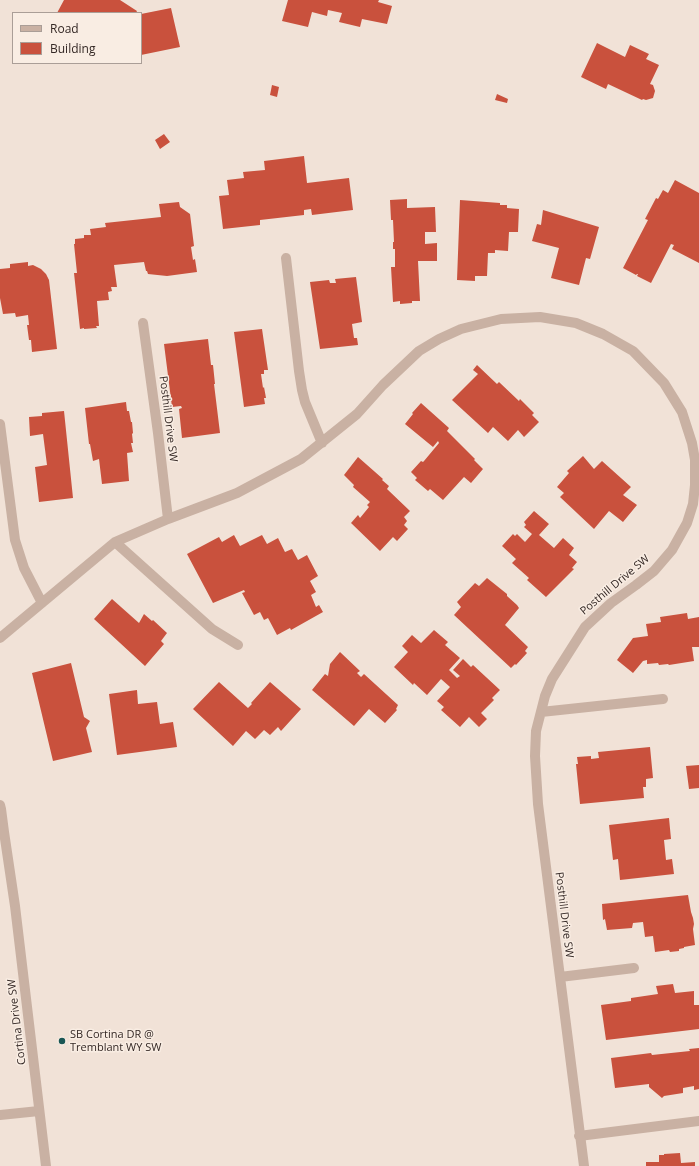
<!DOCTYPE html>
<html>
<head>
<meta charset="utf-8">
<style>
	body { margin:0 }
	#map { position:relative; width:699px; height:1166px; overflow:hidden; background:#f1e2d7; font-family:"Open Sans",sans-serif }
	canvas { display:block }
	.legend { position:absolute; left:12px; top:12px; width:130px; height:52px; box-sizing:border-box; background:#f9ede3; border:1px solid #aa9e97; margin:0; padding:5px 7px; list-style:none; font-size:12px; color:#342825 }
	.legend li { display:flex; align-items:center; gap:8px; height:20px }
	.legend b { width:20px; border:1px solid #aa9e97 }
</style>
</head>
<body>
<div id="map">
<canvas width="699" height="1166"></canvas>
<ul class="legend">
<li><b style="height:5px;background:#c9b1a3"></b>Road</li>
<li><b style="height:11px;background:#c9513d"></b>Building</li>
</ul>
</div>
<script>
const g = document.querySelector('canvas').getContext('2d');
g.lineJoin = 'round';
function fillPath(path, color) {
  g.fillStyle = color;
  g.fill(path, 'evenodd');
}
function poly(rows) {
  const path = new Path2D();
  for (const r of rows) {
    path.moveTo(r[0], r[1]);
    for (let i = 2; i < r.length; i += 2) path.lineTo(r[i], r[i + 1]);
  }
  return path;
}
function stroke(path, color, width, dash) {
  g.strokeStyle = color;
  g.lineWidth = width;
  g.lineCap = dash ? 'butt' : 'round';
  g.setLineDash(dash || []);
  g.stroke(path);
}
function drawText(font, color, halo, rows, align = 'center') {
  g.font = font + ' "Open Sans",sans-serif';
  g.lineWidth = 3;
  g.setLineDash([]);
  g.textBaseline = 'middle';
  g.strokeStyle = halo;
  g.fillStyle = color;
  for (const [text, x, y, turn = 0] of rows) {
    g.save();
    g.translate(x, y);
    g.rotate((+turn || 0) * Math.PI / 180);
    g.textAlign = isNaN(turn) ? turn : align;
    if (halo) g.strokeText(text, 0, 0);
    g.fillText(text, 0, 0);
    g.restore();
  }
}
const building = poly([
	[64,0,120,0,137,11,136,13,57,13],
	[288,0,379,0,378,2,392,6,387,24,362,19,360,27,339,22,342,13,328,10,327,16,312,12,308,27,282,21],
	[171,8,180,47,141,55,141,14],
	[597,43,625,57,630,45,649,54,646,59,659,65,650,84,653,85,655,91,653,98,646,100,643,99,642,100,608,84,606,89,581,77],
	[272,85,279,87,277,97,270,95],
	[497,94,508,99,507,103,495,100],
	[164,134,170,142,160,149,155,140],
	[304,156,307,183,349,178,353,210,312,215,311,209,304,210,304,215,260,220,260,225,223,229,219,196,229,195,227,180,244,178,243,172,265,170,264,161],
	[675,180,699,193,699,263,672,249,674,245,671,244,651,283,637,276,638,274,637,274,636,275,623,268,648,220,645,219,656,198,658,199,663,190,668,193],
	[407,199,407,208,435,207,436,232,425,232,425,244,437,243,437,261,418,261,420,301,412,301,412,303,400,304,400,301,393,302,391,267,395,267,395,249,393,249,393,242,394,242,393,220,391,220,390,200],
	[460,200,500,203,500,205,507,205,507,208,519,209,518,232,509,232,508,251,495,250,495,253,488,253,487,276,475,276,475,281,457,280],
	[179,202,180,207,190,214,194,246,191,247,193,260,195,259,197,272,167,276,148,274,147,271,146,271,144,262,114,265,117,287,111,287,112,291,108,292,109,300,97,301,99,326,96,326,97,328,84,329,84,328,80,329,74,273,77,273,74,244,75,244,75,239,84,238,84,235,91,235,90,229,106,227,105,223,161,217,159,204],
	[543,210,599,227,590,259,586,258,579,285,551,278,559,248,532,241,537,224,541,225],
	[28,262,28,266,33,265,41,269,46,274,49,280,57,349,32,352,31,340,29,340,27,325,29,325,28,315,16,317,15,313,3,314,0,298,0,269,10,268,10,264],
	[356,277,362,322,352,324,354,338,357,338,358,345,320,349,310,282,329,280,330,283,336,283,335,279],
	[262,329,268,370,264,370,264,374,261,374,263,388,264,387,266,398,264,398,265,404,244,407,234,332],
	[208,339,211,365,213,365,215,384,214,384,220,433,182,438,179,409,182,408,181,406,172,407,164,344],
	[477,365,497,384,499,382,519,401,520,399,534,413,532,415,539,422,524,437,518,430,508,441,493,427,488,433,452,400,478,374,473,370],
	[126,402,127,411,129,411,131,422,132,422,133,433,132,434,133,443,131,443,133,452,127,453,129,481,102,484,99,459,93,461,90,444,89,444,85,408],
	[421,403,449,428,447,431,475,459,474,460,483,469,471,483,464,477,443,500,430,489,428,491,415,480,417,478,411,472,421,461,423,462,424,461,439,443,438,441,433,447,405,424,413,414,412,413],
	[64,411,73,498,39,502,35,467,47,465,43,434,30,436,29,417,42,416,42,413],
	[583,456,594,469,602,461,631,487,623,495,637,505,623,522,609,511,594,529,560,497,564,493,557,487,569,473,567,471],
	[358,457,383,479,382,480,389,486,387,489,410,511,404,517,407,521,404,525,408,529,397,541,393,537,380,551,351,523,358,515,360,518,369,507,367,505,370,502,353,487,354,485,344,475],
	[534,511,549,524,539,535,554,548,563,538,574,548,569,555,577,562,572,568,574,569,546,597,527,580,529,578,512,563,516,559,502,546,513,534,515,536,517,534,525,542,532,534,524,527,526,525,524,522],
	[234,535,240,546,262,535,267,544,278,538,285,552,292,549,298,560,307,555,318,576,310,581,316,592,311,595,316,607,319,605,323,612,291,630,290,628,277,635,268,618,264,620,260,612,254,615,242,593,245,592,244,590,213,603,187,554,219,537,222,542],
	[487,578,507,594,507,596,517,605,519,608,505,625,528,647,525,651,527,653,516,665,515,664,511,668,454,615,461,607,457,602,475,583,479,586],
	[112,599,139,623,144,614,152,621,153,620,167,633,161,641,164,644,145,666,94,619],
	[687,613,688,619,699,617,699,647,692,647,694,661,669,665,668,664,659,665,658,663,647,664,647,660,643,661,633,673,617,660,633,638,648,636,646,624,661,622,660,617],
	[434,630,448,642,445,645,460,658,449,670,457,678,460,676,453,670,463,659,471,667,473,665,500,690,492,698,494,700,481,713,487,719,479,727,469,717,460,727,441,710,444,707,437,701,450,687,441,679,427,695,414,683,413,685,394,667,408,652,402,646,412,635,421,643],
	[340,652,360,671,357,673,361,677,364,674,398,705,396,709,397,710,385,723,369,709,354,726,312,690,325,674,328,676,330,664],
	[71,663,84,717,90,721,86,728,92,752,53,761,32,673],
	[219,682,248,708,252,704,251,703,270,682,301,709,281,731,278,727,270,735,264,730,255,739,246,731,233,746,193,709],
	[137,690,138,704,157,702,160,724,173,722,177,747,117,755,109,694],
	[650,747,653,778,646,779,646,787,643,787,644,798,580,804,576,764,578,764,577,757,591,756,591,759,599,758,598,752],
	[699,765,699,788,689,789,686,766],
	[669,818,671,839,664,840,666,860,672,859,674,874,620,880,618,859,613,860,609,825],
	[688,895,691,912,693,918,694,924,693,929,695,945,684,947,684,948,679,949,679,951,670,952,669,950,655,952,653,936,645,937,643,922,633,923,632,928,607,930,605,919,603,920,602,904],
	[673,984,675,993,694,991,694,1005,699,1005,699,1029,606,1040,601,1005,631,1001,631,998,658,994,656,986],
	[699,1048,699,1089,694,1090,694,1086,683,1088,683,1093,664,1096,662,1098,649,1087,649,1084,615,1088,611,1058,651,1053,652,1055,690,1051,689,1049],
	[680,1153,681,1163,695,1162,695,1166,646,1166,646,1162,659,1162,659,1155,664,1155,664,1154]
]);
const minor = poly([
	[286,258,299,371,302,390,305,402,322,443],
	[143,323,158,433,168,519],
	[0,424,15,540,24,568,42,603],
	[115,542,212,629,238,645],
	[0,638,115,542,168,519,237,493,301,459,357,414,383,385,419,351,439,339,461,329,501,319,540,317,576,323,603,334,633,351,664,383,682,412,692,443,695,460,695,485,693,504,687,523,672,550,654,571,636,585,611,603,585,627,552,679,545,696,536,731,535,756,538,804,584,1166],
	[541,712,663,699],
	[560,977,634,968],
	[0,1115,39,1111],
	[579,1136,699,1121]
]);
const tertiary = poly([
	[0,805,1,809,4,832,15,906,46,1166]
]);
const markers = [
	[62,1041,4,"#1a5654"]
];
const streetNames = [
	["Posthill Drive SW",168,419,83],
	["Posthill Drive SW",615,585,-40],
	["Posthill Drive SW",564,915,83],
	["Cortina Drive SW",17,1022,-97]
];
const poiNames = [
	["SB Cortina DR @",70,1035],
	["Tremblant WY SW",70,1048]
];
fillPath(building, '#c9513d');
stroke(minor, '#c9b1a3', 10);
stroke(tertiary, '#c9b1a3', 10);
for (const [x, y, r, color] of markers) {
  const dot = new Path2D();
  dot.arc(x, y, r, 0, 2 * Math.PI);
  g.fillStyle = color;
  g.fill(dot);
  stroke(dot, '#f9ede3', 1.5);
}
drawText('11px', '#342825', '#f9ede3', streetNames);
drawText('11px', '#342825', '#f9ede3', poiNames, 'left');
</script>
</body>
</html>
